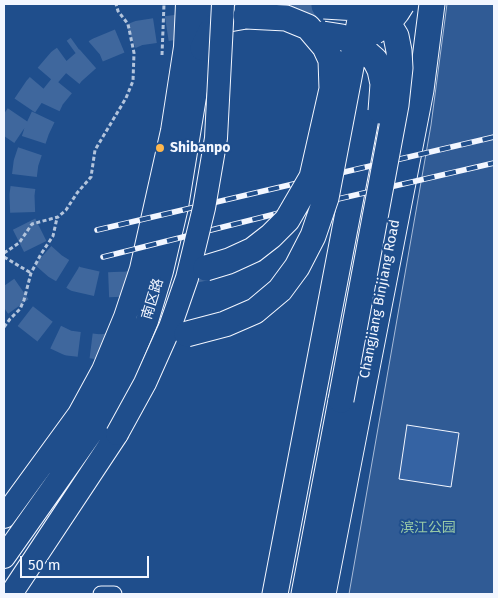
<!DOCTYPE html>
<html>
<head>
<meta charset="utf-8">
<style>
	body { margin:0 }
	#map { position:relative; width:498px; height:598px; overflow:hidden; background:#1f4e8c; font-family:"Fira Sans",sans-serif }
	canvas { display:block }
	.frame { position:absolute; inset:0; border:5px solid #f2f6ff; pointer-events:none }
	.scale { position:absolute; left:20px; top:556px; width:129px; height:22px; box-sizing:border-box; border:2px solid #f2f6ff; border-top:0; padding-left:6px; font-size:15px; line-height:18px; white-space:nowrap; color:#f2f6ff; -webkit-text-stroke:4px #1f4e8c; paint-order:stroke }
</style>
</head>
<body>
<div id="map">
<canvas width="498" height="598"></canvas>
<div class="frame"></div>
<div class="scale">50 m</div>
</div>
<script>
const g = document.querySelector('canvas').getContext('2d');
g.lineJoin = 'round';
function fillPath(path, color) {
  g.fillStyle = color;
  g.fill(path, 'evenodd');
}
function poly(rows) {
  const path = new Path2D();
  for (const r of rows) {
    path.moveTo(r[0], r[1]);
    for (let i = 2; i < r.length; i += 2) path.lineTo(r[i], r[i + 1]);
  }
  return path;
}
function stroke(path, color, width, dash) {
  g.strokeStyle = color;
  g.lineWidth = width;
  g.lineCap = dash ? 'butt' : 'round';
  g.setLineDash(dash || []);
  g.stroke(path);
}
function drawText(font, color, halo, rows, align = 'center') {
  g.font = font + ' "Fira Sans","Noto Sans SC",sans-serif';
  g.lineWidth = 4;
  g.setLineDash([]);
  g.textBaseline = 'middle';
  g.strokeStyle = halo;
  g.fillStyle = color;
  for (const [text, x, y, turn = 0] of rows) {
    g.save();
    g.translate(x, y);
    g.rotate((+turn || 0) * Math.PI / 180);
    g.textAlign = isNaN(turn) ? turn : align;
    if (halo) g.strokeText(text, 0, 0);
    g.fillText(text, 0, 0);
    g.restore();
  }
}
const built = poly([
	[447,4,494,4,494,594,349,594,431,125,447,4]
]);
const building = poly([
	[407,425,459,433,451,487,399,479,407,425]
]);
const primaryTunnel = poly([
	[254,6,324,6],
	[4,136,36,89,60,61,78,48],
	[206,268,127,284,102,285,76,279,55,266,37,250,23,222,22,195,26,163,37,130,52,98,73,72,98,50,139,33,178,27,208,26],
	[4,286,25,316,47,333,68,343,100,347,135,343]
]);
const path = poly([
	[162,55,164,4],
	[4,253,19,243,32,224,58,217,66,210,77,193,91,177,95,150,126,98,133,81,134,53,128,24,118,11,116,4],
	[4,257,31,273],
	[4,327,10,319,20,309,24,300,31,273,41,254,53,236,57,218]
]);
const street = poly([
	[101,594,114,594]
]);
const secondary = poly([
	[4,517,79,414,103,370,125,317,141,269,172,131,185,47,187,4],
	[4,557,97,425,123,378,147,321,162,271,177,207,203,48,206,4],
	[11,594,117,434]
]);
const primary = poly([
	[203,48,211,31,218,24,229,19,246,16],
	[275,594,377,61,383,9],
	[304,594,341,400],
	[323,594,421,90,432,4]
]);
const rail = poly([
	[97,230,494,137],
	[103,257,299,208,494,163]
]);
const secondaryBridge = poly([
	[117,434,145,383,170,327,187,278,204,208,216,138,223,4]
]);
const primaryBridge = poly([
	[324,6,358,8,380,15,388,23,396,36,399,51,400,68,396,105,341,400],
	[374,32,388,23,397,12,402,4],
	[323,34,342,37,357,44,375,60,380,70,383,84,381,111],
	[206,268,229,261,253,250,271,236,287,220,312,177,332,89,331,60,325,47,308,27,286,18,246,16],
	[187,334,225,324,255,311,280,290,297,267,313,236,326,198,363,4]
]);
const markers = [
	[160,148,5,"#ffb74d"]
];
const poiNames = [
	["Shibanpo",170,148]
];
const streetNames = [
	["南区路",153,299,-73],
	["Changjiang Binjiang Road",380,299,-79]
];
const parkNames = [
	["滨江公园",428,528]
];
fillPath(built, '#305b95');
stroke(built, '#a8bbd7', 1);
fillPath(building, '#3563a3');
stroke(building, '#f2f6ff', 1);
stroke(primaryTunnel, '#3f679d', 25, [25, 12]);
stroke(street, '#f2f6ff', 17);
stroke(secondary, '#f2f6ff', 24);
stroke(primary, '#f2f6ff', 27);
stroke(path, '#b3c4dc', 3, [4, 2.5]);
stroke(street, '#1f4e8c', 15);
stroke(secondary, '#1f4e8c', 22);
stroke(primary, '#1f4e8c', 25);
stroke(rail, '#f2f6ff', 5.5);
stroke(rail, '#1f4e8c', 4, [11]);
stroke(secondaryBridge, '#f2f6ff', 24, []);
stroke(primaryBridge, '#f2f6ff', 27, []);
stroke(secondaryBridge, '#1f4e8c', 22);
stroke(primaryBridge, '#1f4e8c', 25);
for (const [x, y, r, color] of markers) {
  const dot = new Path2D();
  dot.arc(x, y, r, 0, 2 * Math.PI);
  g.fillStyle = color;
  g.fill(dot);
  stroke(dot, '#1f4e8c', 2);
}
drawText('bold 14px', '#f2f6ff', '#1f4e8c', poiNames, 'left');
drawText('14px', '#f2f6ff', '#1f4e8c', streetNames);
drawText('14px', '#97c8a6', '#1f4e8c', parkNames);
</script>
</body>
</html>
